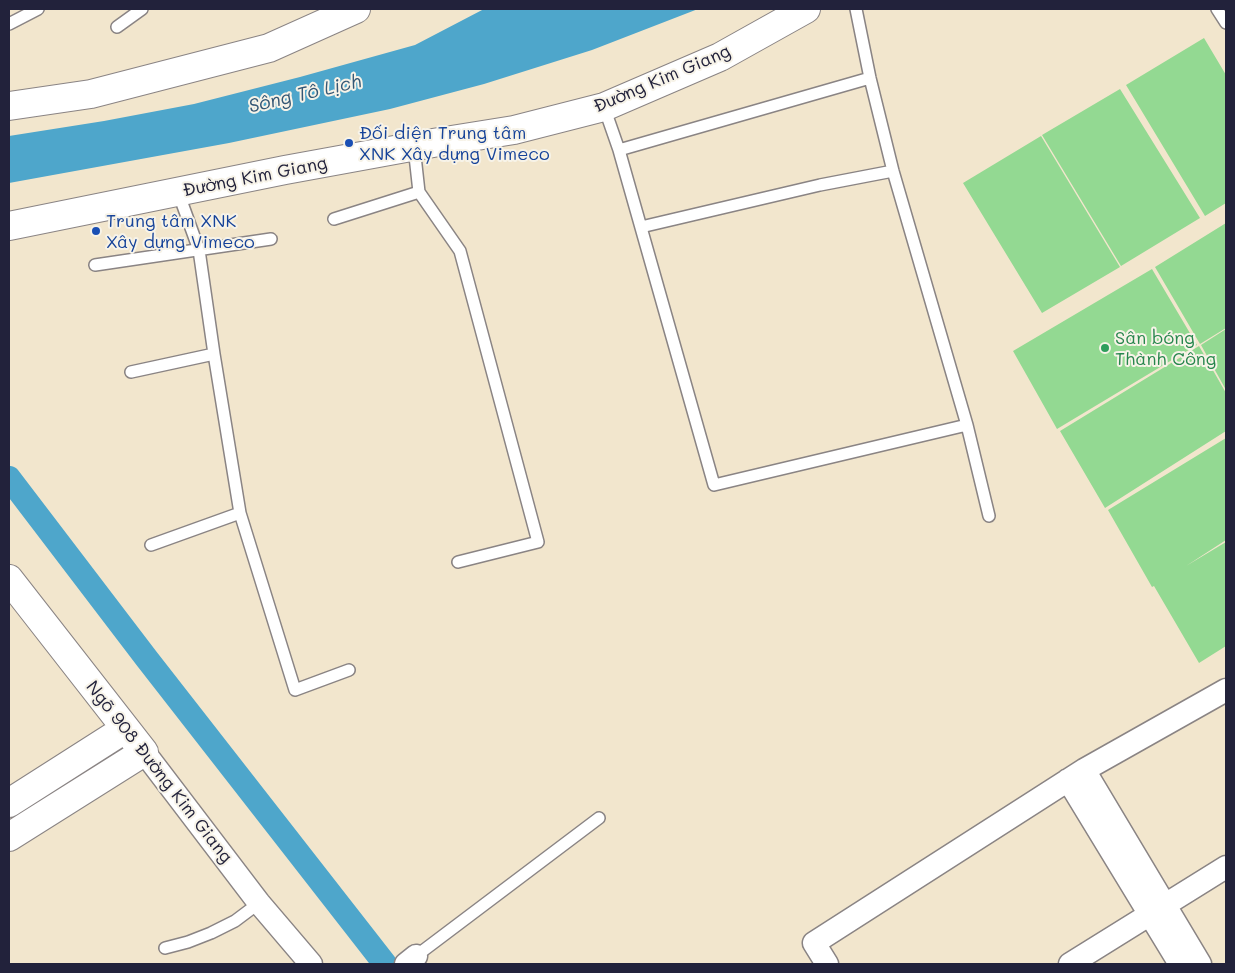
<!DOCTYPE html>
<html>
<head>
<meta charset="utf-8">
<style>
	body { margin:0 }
	#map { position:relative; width:1235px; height:973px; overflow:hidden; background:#f2e6cd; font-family:Mali,sans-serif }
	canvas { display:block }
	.frame { position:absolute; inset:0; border:10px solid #22223b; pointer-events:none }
</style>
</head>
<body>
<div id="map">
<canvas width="1235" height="973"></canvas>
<div class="frame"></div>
</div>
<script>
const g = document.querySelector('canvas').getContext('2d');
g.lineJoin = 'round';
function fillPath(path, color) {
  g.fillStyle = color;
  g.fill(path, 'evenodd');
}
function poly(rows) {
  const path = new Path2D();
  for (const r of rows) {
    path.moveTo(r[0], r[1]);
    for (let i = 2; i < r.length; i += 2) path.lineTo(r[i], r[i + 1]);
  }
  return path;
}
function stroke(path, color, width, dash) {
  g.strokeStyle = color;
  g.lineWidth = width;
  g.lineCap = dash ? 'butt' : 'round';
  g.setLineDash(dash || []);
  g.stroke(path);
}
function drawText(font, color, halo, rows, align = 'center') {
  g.font = font + ' Mali,sans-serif';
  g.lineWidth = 4;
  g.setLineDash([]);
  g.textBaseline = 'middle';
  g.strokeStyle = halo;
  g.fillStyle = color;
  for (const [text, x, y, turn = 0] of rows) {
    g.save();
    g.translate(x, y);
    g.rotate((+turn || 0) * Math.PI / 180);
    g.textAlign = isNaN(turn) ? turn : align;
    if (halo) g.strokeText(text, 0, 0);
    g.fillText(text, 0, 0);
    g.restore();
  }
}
const green = poly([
	[1204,38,1226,75,1226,203,1205,216,1126,85],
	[1120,89,1200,218,1121,266,1042,135],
	[1041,136,1120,267,1042,313,963,183],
	[1226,223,1226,328,1200,344,1155,267],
	[1152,269,1197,345,1057,429,1013,351],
	[1226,329,1226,390,1201,345],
	[1199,346,1226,393,1226,431,1105,508,1060,431],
	[1226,438,1226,540,1186,566,1226,542,1226,646,1199,663,1154,586,1152,587,1108,510]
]);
const water = poly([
	[484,9,698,9,592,50,484,84,390,109,229,143,9,183,9,136,104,121,194,104,300,77,415,45]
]);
const canal = poly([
	[9,478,147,659,385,964]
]);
const service = poly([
	[856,9,870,78,893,171,967,425,989,516],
	[1217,9,1226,23],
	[9,24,38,9],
	[117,27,142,9],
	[604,107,619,150,714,485,967,425],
	[414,147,419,192,460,251,538,542,458,562],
	[619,150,870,78],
	[178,192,199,250,214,354,240,513,295,690,349,670],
	[334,219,419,192],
	[641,227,820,185,893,171],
	[95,265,271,239],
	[131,372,214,354],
	[151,545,240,513],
	[165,948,188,942,211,933,235,921,259,903],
	[416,956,599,818]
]);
const minor = poly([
	[144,752,259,903,311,964],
	[1084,770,1200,964],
	[1068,780,1180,964],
	[406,964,416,956],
	[827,964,814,943,1084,770,1226,690],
	[1070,964,1226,867]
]);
const tertiary = poly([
	[9,106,91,94,269,48,356,9],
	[9,579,144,752,9,837],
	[9,803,125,729]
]);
const secondary = poly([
	[9,226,285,170,433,143,514,130,604,107,720,57,806,9]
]);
const markers = [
	[349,143,5,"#1a4fb4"],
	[96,231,5,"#1a4fb4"],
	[1105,348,5,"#2e9e5b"]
];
const streetNames = [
	["Đường Kim Giang",662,79,-23],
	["Đường Kim Giang",255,177,-11],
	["Ngõ 908 Đường Kim Giang",159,772,52]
];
const transitNames = [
	["Đối diện Trung tâm",359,133],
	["XNK Xây dựng Vimeco",359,154],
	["Trung tâm XNK",106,221],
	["Xây dựng Vimeco",106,242]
];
const leisureNames = [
	["Sân bóng",1115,338],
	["Thành Công",1115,359]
];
const waterNames = [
	["Sông Tô Lịch",305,94,-13]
];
fillPath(green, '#93d992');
fillPath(water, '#4ea6cb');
stroke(canal, '#4ea6cb', 24);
stroke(service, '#8a8484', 14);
stroke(minor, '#8a8484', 25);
stroke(tertiary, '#8a8484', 30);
stroke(secondary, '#8a8484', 30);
stroke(service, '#fff', 11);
stroke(minor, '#fff', 22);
stroke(tertiary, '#fff', 28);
stroke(secondary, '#fff', 28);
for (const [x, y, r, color] of markers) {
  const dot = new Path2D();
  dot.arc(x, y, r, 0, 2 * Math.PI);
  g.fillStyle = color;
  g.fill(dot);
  stroke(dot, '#f7f3e8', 2);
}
drawText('18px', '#22223b', '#f7f3e8', streetNames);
drawText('18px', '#164399', '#f7f3e8', transitNames, 'left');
drawText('18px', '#27864d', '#f7f3e8', leisureNames, 'left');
drawText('italic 19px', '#345775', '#f7f3e8', waterNames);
</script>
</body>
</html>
